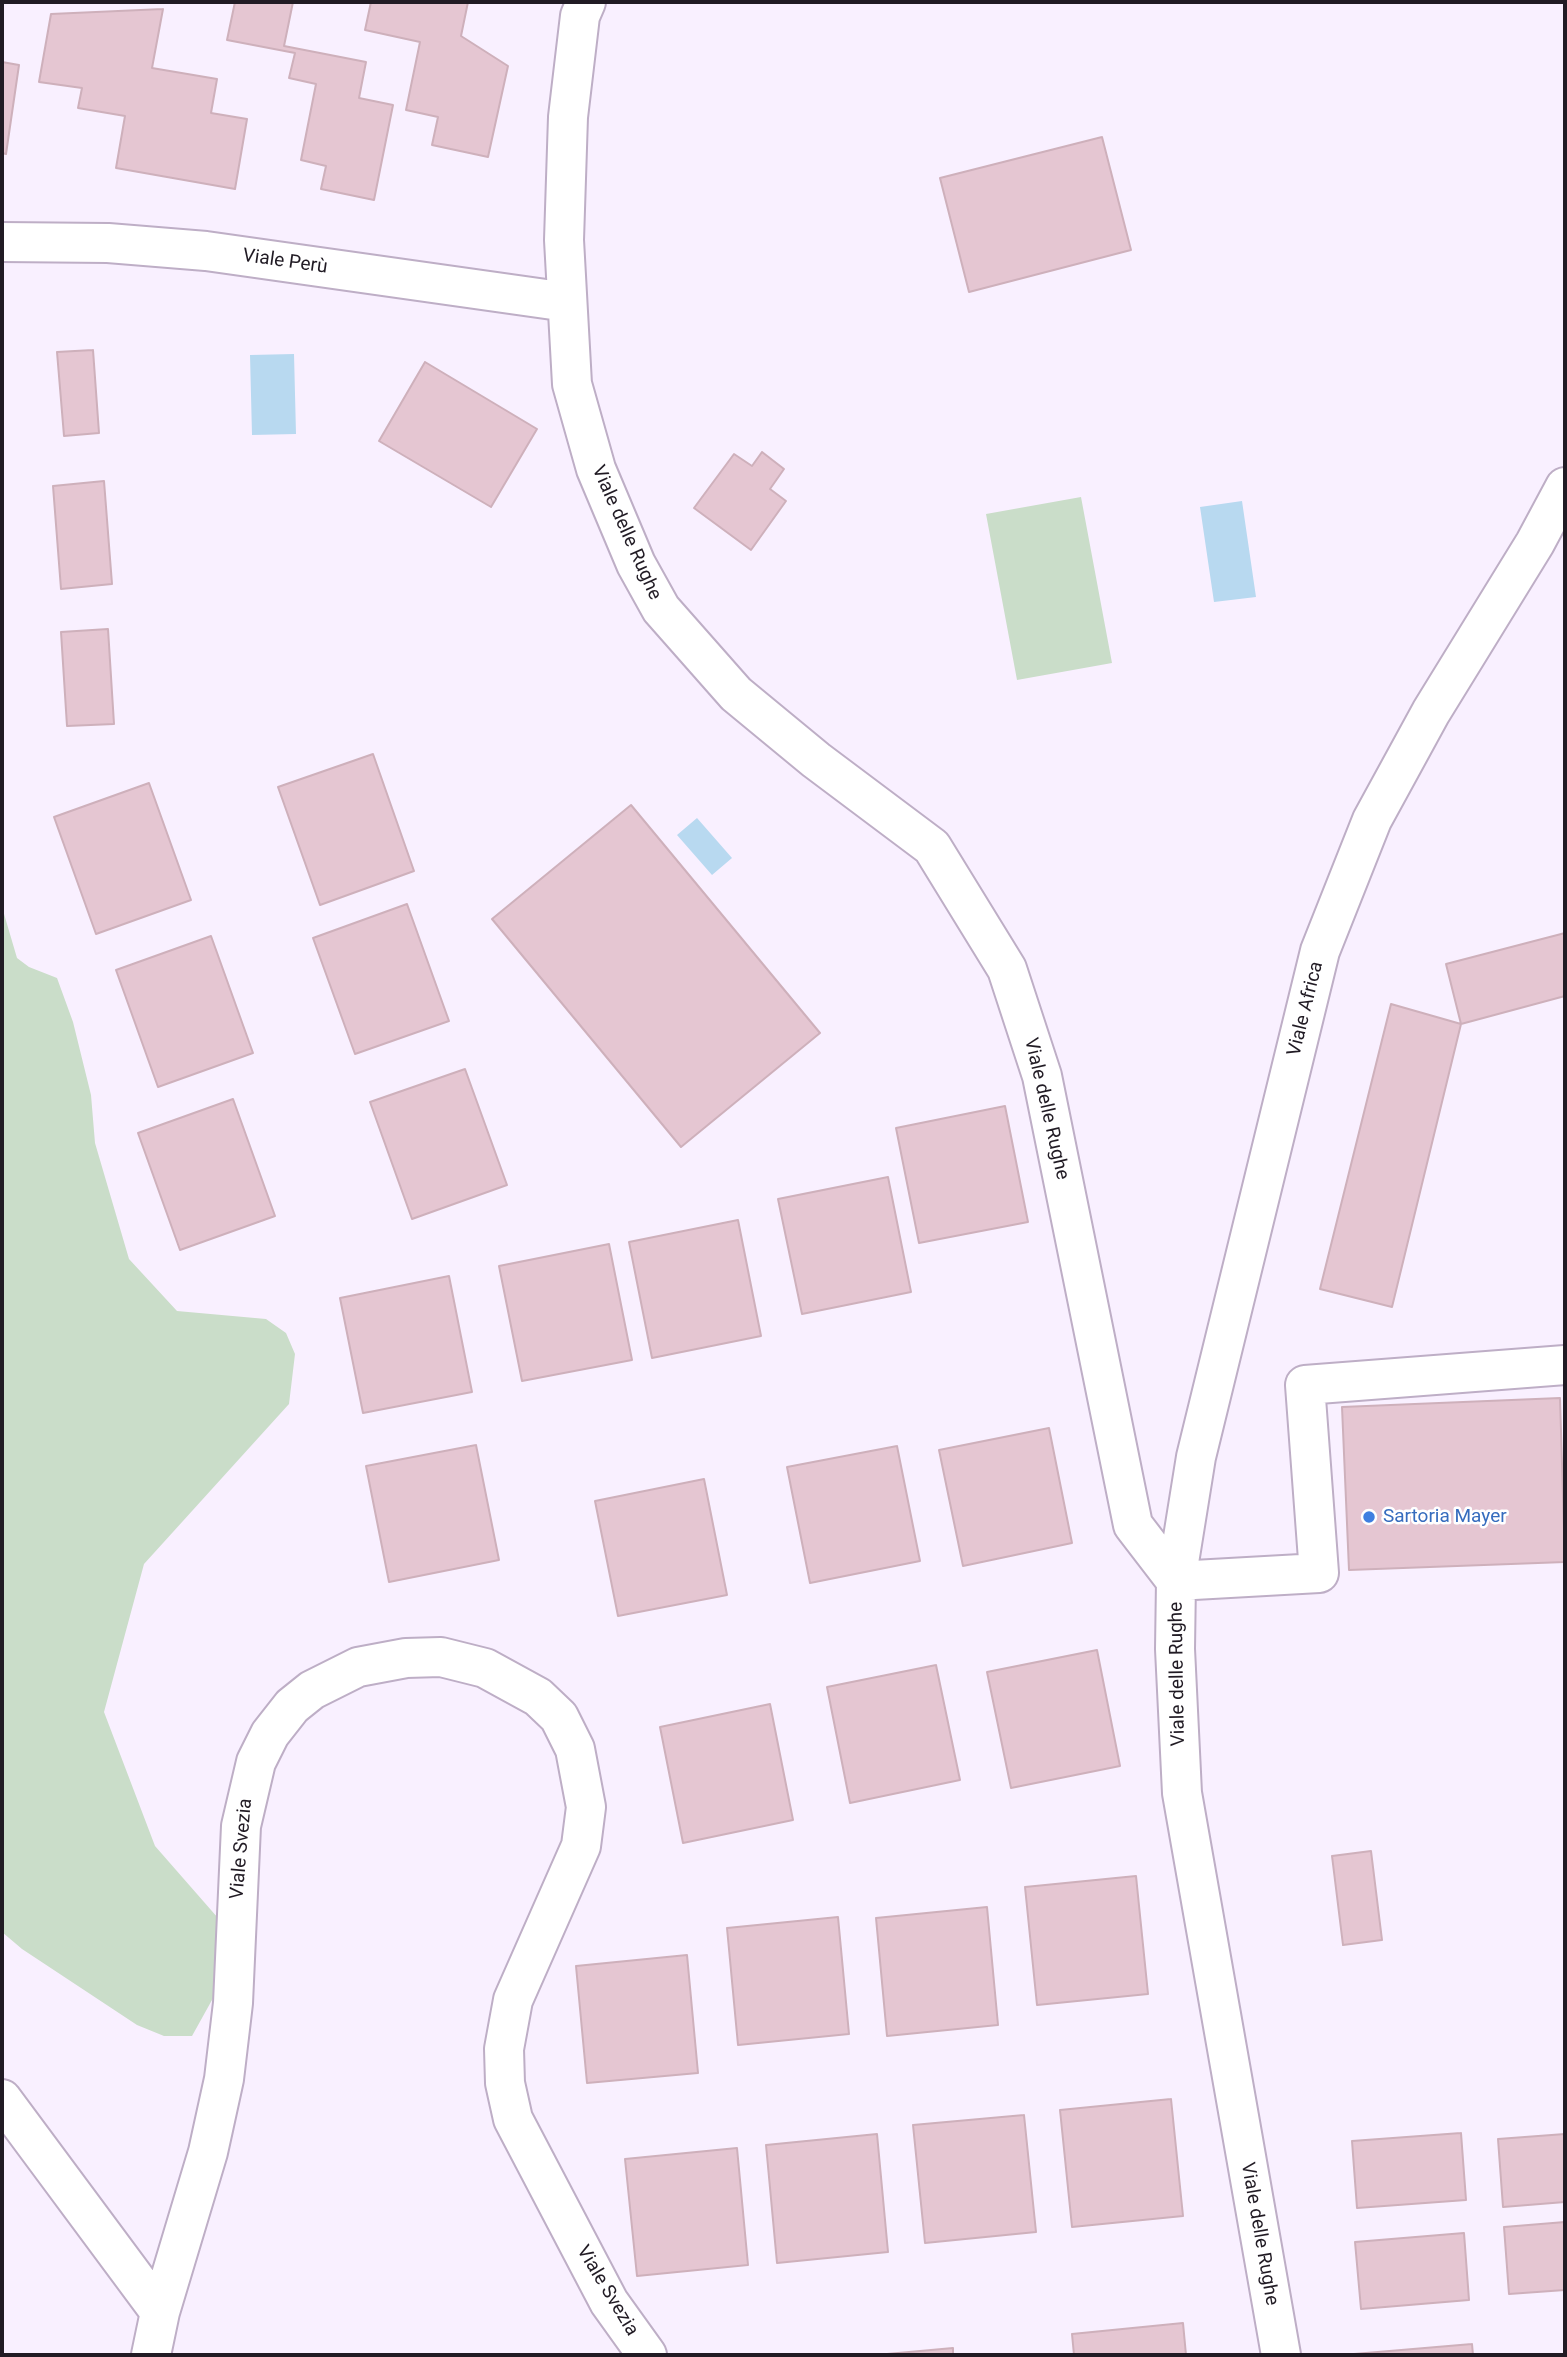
<!DOCTYPE html>
<html>
<head>
<meta charset="utf-8">
<style>
	body { margin:0 }
	#map { position:relative; width:1567px; height:2357px; overflow:hidden; background:#f9f0ff; font-family:Roboto,sans-serif }
	canvas { display:block }
	.frame { position:absolute; inset:0; border:4px solid #211b24; pointer-events:none }
</style>
</head>
<body>
<div id="map">
<canvas width="1567" height="2357"></canvas>
<div class="frame"></div>
</div>
<script>
const g = document.querySelector('canvas').getContext('2d');
g.lineJoin = 'round';
function fillPath(path, color) {
  g.fillStyle = color;
  g.fill(path, 'evenodd');
}
function poly(rows) {
  const path = new Path2D();
  for (const r of rows) {
    path.moveTo(r[0], r[1]);
    for (let i = 2; i < r.length; i += 2) path.lineTo(r[i], r[i + 1]);
  }
  return path;
}
function stroke(path, color, width, dash) {
  g.strokeStyle = color;
  g.lineWidth = width;
  g.lineCap = dash ? 'butt' : 'round';
  g.setLineDash(dash || []);
  g.stroke(path);
}
function drawText(font, color, halo, rows, align = 'center') {
  g.font = font + ' Roboto,sans-serif';
  g.lineWidth = 5;
  g.setLineDash([]);
  g.textBaseline = 'middle';
  g.strokeStyle = halo;
  g.fillStyle = color;
  for (const [text, x, y, turn = 0] of rows) {
    g.save();
    g.translate(x, y);
    g.rotate((+turn || 0) * Math.PI / 180);
    g.textAlign = isNaN(turn) ? turn : align;
    if (halo) g.strokeText(text, 0, 0);
    g.fillText(text, 0, 0);
    g.restore();
  }
}
const green = poly([
	[1081,497,1112,663,1017,680,986,514],
	[2,907,17,958,29,967,57,978,73,1022,91,1095,95,1143,129,1259,177,1311,266,1319,286,1333,295,1354,289,1404,144,1564,104,1712,155,1846,218,1918,217,1991,192,2036,164,2036,137,2025,22,1949,2,1932]
]);
const water = poly([
	[294,354,296,434,252,435,250,355],
	[1242,501,1256,597,1214,602,1200,507],
	[697,818,732,858,712,875,677,835]
]);
const building = poly([
	[235,2,293,2,284,46,366,62,359,98,393,105,374,200,321,189,326,166,301,160,316,84,289,78,295,53,227,40,235,2],
	[371,2,468,2,461,36,508,66,488,157,432,145,438,117,406,110,420,42,365,30,371,2],
	[163,9,152,68,217,79,211,113,247,119,235,189,116,168,125,116,78,108,82,88,39,82,51,14,163,9],
	[2,62,19,65,6,154,2,153,2,62],
	[1102,137,1131,250,969,292,940,178,1102,137],
	[93,350,99,433,64,436,57,352,93,350],
	[425,362,537,429,491,507,379,441,425,362],
	[762,452,784,469,770,489,786,501,751,550,694,508,734,454,752,466,762,452],
	[104,481,112,584,61,589,53,486,104,481],
	[108,629,114,724,67,726,61,632,108,629],
	[373,754,414,871,320,905,278,787,373,754],
	[149,783,191,900,96,934,54,817,149,783],
	[631,805,820,1033,681,1147,492,919,631,805],
	[407,904,449,1021,355,1054,313,938,407,904],
	[1565,933,1565,996,1461,1024,1446,964,1565,933],
	[211,936,253,1053,158,1087,116,970,211,936],
	[1391,1004,1461,1024,1392,1307,1320,1289,1391,1004],
	[465,1069,507,1185,412,1219,370,1102,465,1069],
	[233,1099,275,1216,180,1250,138,1133,233,1099],
	[1005,1106,1028,1222,919,1243,896,1128,1005,1106],
	[888,1177,911,1292,802,1314,778,1199,888,1177],
	[738,1220,761,1336,652,1358,629,1242,738,1220],
	[609,1244,632,1360,522,1381,499,1266,609,1244],
	[449,1276,472,1392,363,1413,340,1298,449,1276],
	[1560,1398,1565,1562,1349,1570,1342,1407,1560,1398],
	[1049,1428,1072,1543,963,1566,939,1450,1049,1428],
	[476,1445,499,1560,389,1582,366,1466,476,1445],
	[897,1446,920,1561,810,1583,787,1467,897,1446],
	[704,1479,727,1595,618,1616,595,1501,704,1479],
	[1097,1650,1120,1766,1011,1788,987,1672,1097,1650],
	[936,1665,960,1780,850,1803,827,1687,936,1665],
	[770,1704,793,1820,683,1843,660,1727,770,1704],
	[1371,1851,1382,1940,1343,1945,1332,1856,1371,1851],
	[1136,1876,1148,1994,1037,2005,1025,1887,1136,1876],
	[987,1907,998,2025,887,2036,876,1918,987,1907],
	[838,1917,849,2034,738,2045,727,1928,838,1917],
	[687,1955,698,2073,587,2083,576,1966,687,1955],
	[1171,2099,1183,2216,1072,2227,1060,2110,1171,2099],
	[1024,2115,1036,2232,925,2243,913,2125,1024,2115],
	[1461,2133,1466,2200,1357,2208,1352,2141,1461,2133],
	[877,2134,888,2252,777,2263,766,2145,877,2134],
	[1565,2134,1565,2202,1503,2207,1498,2139,1565,2134],
	[737,2148,748,2265,637,2276,625,2159,737,2148],
	[1565,2222,1565,2290,1509,2294,1504,2227,1565,2222],
	[1464,2233,1469,2300,1361,2309,1355,2242,1464,2233],
	[1183,2323,1186,2355,1074,2355,1072,2334,1183,2323],
	[1472,2344,1473,2355,1354,2355,1354,2354,1472,2344],
	[953,2348,953,2355,876,2355,953,2348]
]);
const minor = poly([
	[586,2,580,16,568,117,564,240,572,384,596,469,636,564,661,609,736,694,816,760,932,847,1007,969,1042,1076,1133,1525,1176,1581],
	[2,242,108,243,206,251,567,302],
	[1176,1581,1319,1573,1305,1385,1565,1365],
	[2,2099,160,2312],
	[151,2355,160,2312,208,2152,224,2079,233,2003,241,1826,256,1762,270,1734,292,1706,312,1690,358,1667,406,1658,441,1657,485,1668,538,1697,559,1717,575,1749,586,1807,581,1846,513,2000,504,2049,505,2083,513,2119,609,2302,647,2355],
	[1281,2355,1182,1793,1175,1649,1176,1581,1196,1457,1320,951,1372,820,1431,712,1535,543,1565,487]
]);
const markers = [
	[1369,1517,7,"#3f7fe0"]
];
const streetNames = [
	["Viale Perù",285,262,8],
	["Viale delle Rughe",626,533,66],
	["Viale Africa",1306,1009,-76],
	["Viale delle Rughe",1046,1109,77],
	["Viale delle Rughe",1178,1674,-91],
	["Viale Svezia",242,1849,-85],
	["Viale delle Rughe",1259,2234,80],
	["Viale Svezia",607,2291,59]
];
const shopNames = [
	["Sartoria Mayer",1383,1517]
];
fillPath(green, '#caddc9');
fillPath(water, '#b8d9f0');
fillPath(building, '#e5c6d2');
stroke(building, '#ceb0bb', 2);
stroke(minor, '#beaec6', 42);
stroke(minor, '#fff', 38);
for (const [x, y, r, color] of markers) {
  const dot = new Path2D();
  dot.arc(x, y, r, 0, 2 * Math.PI);
  g.fillStyle = color;
  g.fill(dot);
  stroke(dot, '#fff', 2.5);
}
drawText('19px', '#211b24', '#fff', streetNames);
drawText('19px', '#366cbe', '#fff', shopNames, 'left');
</script>
</body>
</html>
